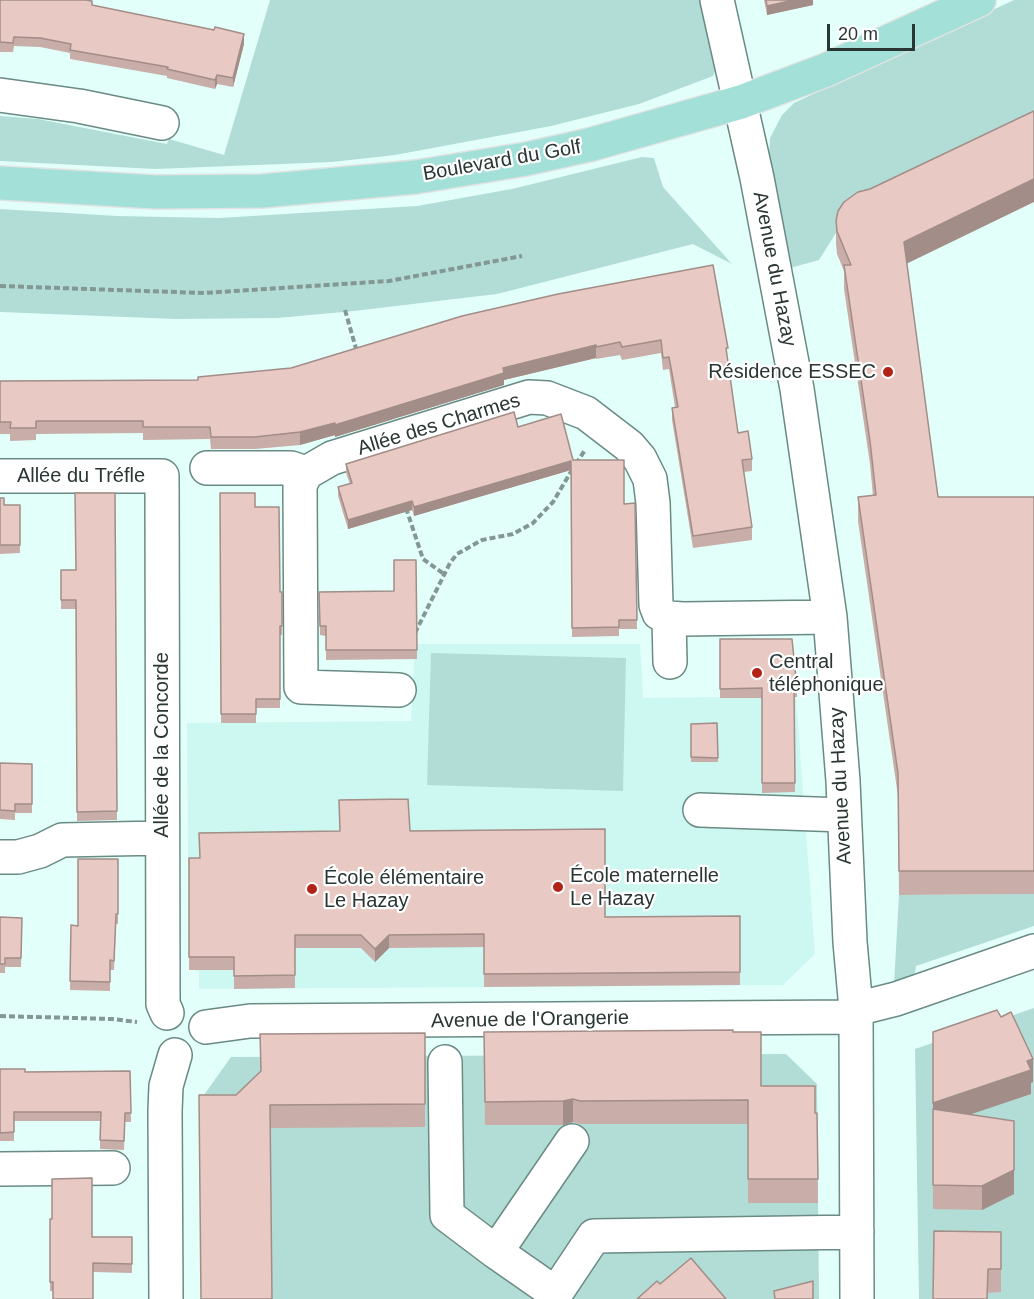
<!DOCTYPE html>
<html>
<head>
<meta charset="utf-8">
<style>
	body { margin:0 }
	#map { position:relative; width:1034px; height:1299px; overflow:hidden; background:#e3fffa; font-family:Helvetica,sans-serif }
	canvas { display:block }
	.scale { position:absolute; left:827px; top:24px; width:88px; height:27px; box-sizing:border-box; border:3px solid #293634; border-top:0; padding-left:8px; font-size:18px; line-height:21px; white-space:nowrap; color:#293634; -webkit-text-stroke:4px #fff; paint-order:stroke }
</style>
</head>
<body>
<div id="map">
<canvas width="1034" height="1299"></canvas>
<div class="scale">20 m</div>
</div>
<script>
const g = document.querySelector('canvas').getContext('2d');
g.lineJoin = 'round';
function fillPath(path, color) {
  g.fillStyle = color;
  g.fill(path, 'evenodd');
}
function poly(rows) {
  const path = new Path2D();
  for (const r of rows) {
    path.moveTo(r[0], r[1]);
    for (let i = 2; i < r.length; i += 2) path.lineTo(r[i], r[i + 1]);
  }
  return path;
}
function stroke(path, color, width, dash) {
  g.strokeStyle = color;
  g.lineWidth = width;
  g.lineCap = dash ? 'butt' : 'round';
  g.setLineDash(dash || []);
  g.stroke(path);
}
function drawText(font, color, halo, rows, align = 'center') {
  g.font = font + ' Helvetica,sans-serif';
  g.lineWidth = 4.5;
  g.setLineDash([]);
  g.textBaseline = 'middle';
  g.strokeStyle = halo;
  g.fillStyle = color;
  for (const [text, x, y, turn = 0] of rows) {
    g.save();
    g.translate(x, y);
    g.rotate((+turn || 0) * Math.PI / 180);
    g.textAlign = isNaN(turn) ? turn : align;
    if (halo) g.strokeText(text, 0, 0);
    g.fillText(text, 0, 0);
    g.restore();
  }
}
const built = poly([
	[415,644,640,644,643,698,796,696,815,954,783,985,199,989,199,971,189,969,187,723,411,721]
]);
const green = poly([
	[270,0,707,0,716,69,713,76,639,104,551,126,395,155,332,162,155,169,0,161,0,116,38,119,167,144,169,139,224,155],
	[1014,0,1034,0,1034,116,861,193,819,260,790,268,769,156,770,138,782,115,794,103],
	[642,157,654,158,663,187,732,264,693,244,497,294,354,311,277,318,176,319,0,312,0,209,117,216,219,218,417,206,512,189],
	[431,653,626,658,623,791,427,785],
	[1034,894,1034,926,916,966,913,984,894,984,899,895],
	[1034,1008,1034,1299,919,1299,915,1049],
	[786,1054,817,1084,819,1299,201,1299,199,1102,231,1057]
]);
const path = poly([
	[0,286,204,293,389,281,522,256],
	[345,310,357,352],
	[576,464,585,450],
	[406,508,423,559,444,574],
	[415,633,450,563,457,554,482,540,513,534,533,523,553,502,572,470],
	[0,1016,112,1019,137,1022]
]);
const minor = poly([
	[717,0,757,178,797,389,830,617,843,781,850,942,856,1009,857,1299],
	[0,95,79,106,162,123],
	[207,468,291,468,306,473],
	[0,476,162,476,163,1004,167,1013],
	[669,618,670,662],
	[399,690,301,687,300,485,306,473,332,458,529,397,547,398,586,413,629,446,640,459,650,479,653,503,656,605,659,613,669,618,683,619,830,617],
	[700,810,844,815],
	[0,857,18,857,40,851,62,840,162,838],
	[856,1009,896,999,1034,951],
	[206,1027,250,1021,855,1017],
	[445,1062,447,1215,496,1252,555,1293],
	[0,1169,113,1168],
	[496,1252,572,1141],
	[166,1299,165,1111,166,1086,175,1055],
	[552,1299,594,1236,857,1232]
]);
const major = poly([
	[0,183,156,192,262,191,416,177,526,159,589,145,741,102,826,70,979,0]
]);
const wall = poly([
	[0,0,92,6,244,44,233,87,217,84,215,89,167,78,167,76,70,59,70,53,40,47,14,46,13,52,0,52],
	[764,0,813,0,813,5,767,15],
	[836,221,907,264,938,497,1034,497,1034,894,899,895,898,796,858,521,858,497,873,496,870,464,844,289,844,271,837,254,836,244],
	[558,294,728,360,738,433,752,459,752,471,744,472,752,527,752,540,693,548,672,420,672,408,675,407,669,369,663,370,661,353,622,360,620,355,596,359,596,358,504,380,504,385,335,437,335,435,300,445,255,449,211,449,210,439,143,440,143,433,36,434,36,440,10,441,10,434,0,434,0,381,198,380,291,368],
	[518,427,573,460,624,504,635,503,637,629,619,629,619,636,572,637,571,470,414,516,412,510,348,529,338,496,338,487,350,484,346,473,346,464],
	[115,493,117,820,77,821,76,609,61,609,61,570,76,570],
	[220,493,255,507,280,592,282,592,282,635,280,635,280,708,256,708,256,723,221,723],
	[0,498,4,505,20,505,20,553,0,554],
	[416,560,417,659,326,660,326,636,320,635,319,592,394,591],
	[720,639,797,688,797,697,794,697,795,792,762,793,762,698,720,698],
	[717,723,718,762,691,762,691,724],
	[0,763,32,764,32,813,15,813,15,820,0,819],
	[410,831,605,917,740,916,740,985,484,987,484,947,389,948,375,962,361,948,295,948,295,988,234,989,234,970,189,970,189,858,199,858],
	[118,859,118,924,116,924,114,970,110,970,110,991,70,990,71,925,78,926],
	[0,917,22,918,21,967,5,967,5,973,0,973],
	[484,1032,761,1086,815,1113,817,1113,818,1203,748,1203,748,1124,580,1124,573,1122,563,1125,485,1125],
	[933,1032,1033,1082,1031,1083,1031,1094,970,1114,1014,1194,982,1210,933,1209],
	[425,1033,425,1127,271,1128,236,1095],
	[0,1069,25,1072,130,1071,131,1122,125,1122,124,1150,100,1149,100,1121,14,1121,14,1141,0,1141],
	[50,1219,92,1237,132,1237,132,1273,93,1272,53,1291,50,1291],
	[1001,1232,1001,1292,988,1293,988,1299,933,1299]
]);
const shadedWall = poly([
	[794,0,813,0,813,5,767,15,767,6],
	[244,34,244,44,233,87,233,78],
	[217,75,217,84,215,89,215,80],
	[1034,179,1034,202,904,265,904,242],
	[596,345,596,358,504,380,504,385,335,437,335,425,503,368],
	[335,423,335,435,300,445,300,432],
	[571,461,571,470,414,516,414,507],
	[412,501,412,510,348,529,348,520],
	[389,935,389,948,375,962,375,949],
	[1033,1059,1033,1082,1031,1083,1031,1094,933,1127,933,1103],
	[573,1099,573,1122,563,1125,563,1101],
	[1014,1170,1014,1194,982,1210,982,1186]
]);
const building = poly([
	[0,0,86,0,92,1,92,5,214,30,215,27,244,34,233,78,217,75,215,80,167,69,168,67,70,50,71,44,40,38,14,37,13,43,0,42,0,0],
	[766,0,794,0,767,6,766,0],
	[1034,111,1034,179,904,242,938,497,1034,497,1034,871,899,871,898,773,858,497,876,495,870,441,844,265,851,265,837,231,836,221,838,211,844,202,858,192,870,189,1034,111],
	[713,265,728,348,726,348,738,433,748,431,752,459,742,460,752,527,693,536,672,408,678,407,669,357,663,358,661,340,622,347,620,342,596,347,596,345,503,368,504,373,335,425,335,423,300,432,255,437,211,437,210,427,143,427,143,421,36,421,36,428,10,428,11,422,0,422,0,381,198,380,198,377,291,368,462,316,558,294,713,265],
	[514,412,518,427,561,414,573,460,624,460,624,504,635,503,637,620,619,620,619,627,572,628,571,461,414,507,412,501,348,520,338,487,352,483,346,464,514,412],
	[75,493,115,493,117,811,77,812,76,600,61,600,61,570,76,570,75,493],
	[220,493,255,493,255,507,279,507,280,592,282,592,282,626,280,626,280,699,256,699,256,714,221,714,220,493],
	[0,498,4,498,4,505,20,505,20,545,0,545,0,498],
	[394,560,416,560,417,650,326,650,326,626,320,626,319,592,394,591,394,560],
	[720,639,792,639,797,688,794,688,795,783,762,783,762,688,720,689,720,639],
	[717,723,718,758,691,757,691,724,717,723],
	[0,763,32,764,32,804,15,804,15,811,0,810,0,763],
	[408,799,410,831,605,829,605,917,740,916,740,972,484,974,484,934,389,935,375,949,361,935,295,935,295,975,234,976,234,957,189,957,189,858,200,858,199,833,340,831,339,800,408,799],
	[78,859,118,859,118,914,116,914,114,961,110,960,110,982,70,981,71,925,78,926,78,859],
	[0,917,22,918,21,958,5,958,5,964,0,964,0,917],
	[997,1010,1001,1017,1011,1012,1033,1059,1027,1061,1031,1070,933,1103,933,1032,997,1010],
	[733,1030,733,1032,761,1032,761,1086,815,1086,815,1113,817,1113,818,1179,748,1179,748,1100,580,1101,573,1099,563,1101,485,1102,484,1032,733,1030],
	[425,1033,425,1104,270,1105,272,1299,201,1299,199,1095,236,1095,261,1071,260,1034,425,1033],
	[0,1069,25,1069,25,1072,130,1071,131,1113,125,1113,124,1141,100,1140,101,1112,14,1112,14,1132,0,1133,0,1069],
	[933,1109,1014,1121,1014,1170,982,1186,933,1185,933,1109],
	[92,1178,92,1237,132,1237,132,1264,93,1263,93,1299,53,1299,53,1282,50,1282,50,1219,52,1219,52,1179,92,1178],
	[934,1231,1001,1232,1001,1269,988,1269,987,1299,933,1299,934,1231],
	[691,1258,726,1299,637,1299,657,1281,660,1284,691,1258],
	[813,1281,813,1299,775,1299,774,1291,813,1281]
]);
const markers = [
	[888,372,6,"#b22317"],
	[757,673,6,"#b22317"],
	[558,887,6,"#b22317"],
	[312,889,6,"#b22317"]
];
const streetNames = [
	["Boulevard du Golf",502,161,-10],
	["Avenue du Hazay",774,269,79],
	["Allée des Charmes",439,425,-17],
	["Allée du Tréfle",81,476],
	["Allée de la Concorde",162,745,-90],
	["Avenue du Hazay",841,786,-93],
	["Avenue de l'Orangerie",530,1020,-1]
];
const poiNames = [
	["Résidence ESSEC",876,372,"right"],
	["Central",769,662],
	["téléphonique",769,685],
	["École maternelle",570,876],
	["Le Hazay",570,899],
	["École élémentaire",324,878],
	["Le Hazay",324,901]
];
fillPath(built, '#ccf8f1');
fillPath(green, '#b2ddd6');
stroke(minor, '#6a8a84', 36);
stroke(major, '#e1e3e3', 36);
stroke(path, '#839794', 4, [6, 3]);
stroke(minor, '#fff', 33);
stroke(major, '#a2e0d8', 33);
fillPath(wall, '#c8ada8');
fillPath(shadedWall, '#a28d88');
fillPath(building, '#e8c9c3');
stroke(building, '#a28d88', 1.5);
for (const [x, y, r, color] of markers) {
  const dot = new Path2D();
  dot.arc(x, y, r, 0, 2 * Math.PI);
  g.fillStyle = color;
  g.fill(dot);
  stroke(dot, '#fff', 2);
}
drawText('20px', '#293634', '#fff', streetNames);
drawText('20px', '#293634', '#fff', poiNames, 'left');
</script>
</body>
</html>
